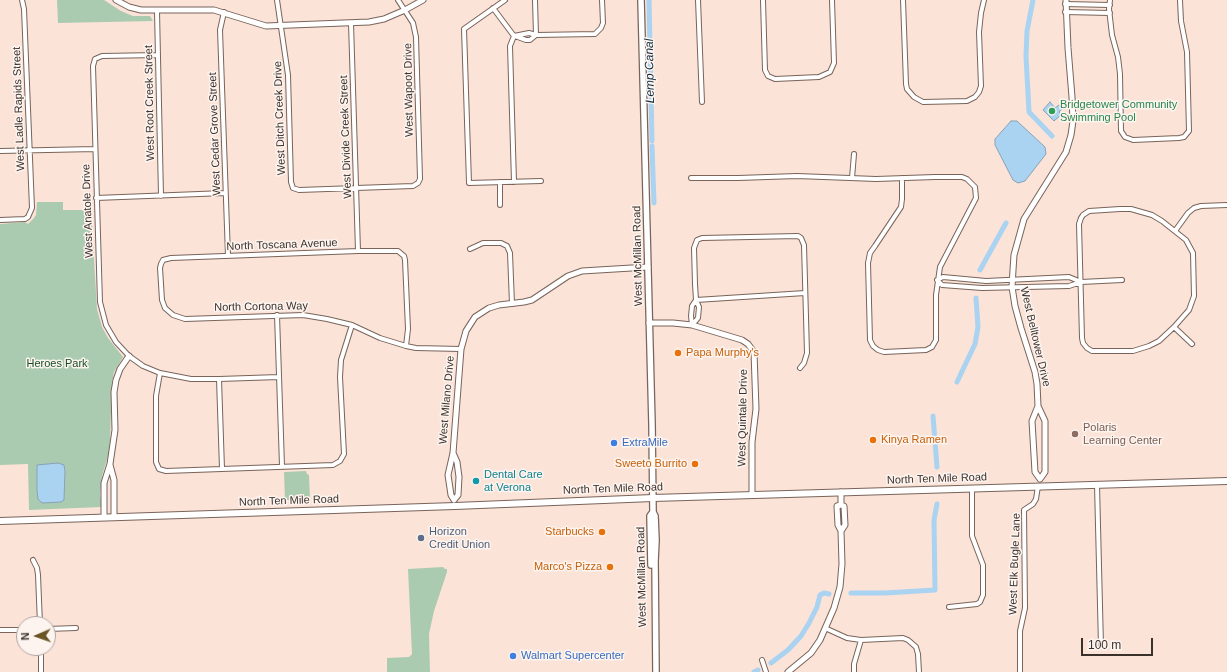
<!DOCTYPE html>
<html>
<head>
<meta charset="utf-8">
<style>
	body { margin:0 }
	#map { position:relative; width:1227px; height:672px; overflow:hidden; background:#fbe3d8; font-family:Arial,sans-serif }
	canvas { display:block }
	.north { position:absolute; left:16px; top:616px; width:40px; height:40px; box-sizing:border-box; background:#fef4ef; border:1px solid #b0a6a1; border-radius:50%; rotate:268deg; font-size:11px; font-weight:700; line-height:16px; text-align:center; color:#3a312c }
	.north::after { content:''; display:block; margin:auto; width:14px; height:18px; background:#6b5525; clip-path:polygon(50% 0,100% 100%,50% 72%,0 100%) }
	.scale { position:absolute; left:1081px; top:638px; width:72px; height:18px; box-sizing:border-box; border:2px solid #3a312c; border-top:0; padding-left:5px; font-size:12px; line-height:14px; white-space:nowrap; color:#3a312c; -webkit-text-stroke:3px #fef4ef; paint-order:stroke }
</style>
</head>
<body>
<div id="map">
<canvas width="1227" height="672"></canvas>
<div class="north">N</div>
<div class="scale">100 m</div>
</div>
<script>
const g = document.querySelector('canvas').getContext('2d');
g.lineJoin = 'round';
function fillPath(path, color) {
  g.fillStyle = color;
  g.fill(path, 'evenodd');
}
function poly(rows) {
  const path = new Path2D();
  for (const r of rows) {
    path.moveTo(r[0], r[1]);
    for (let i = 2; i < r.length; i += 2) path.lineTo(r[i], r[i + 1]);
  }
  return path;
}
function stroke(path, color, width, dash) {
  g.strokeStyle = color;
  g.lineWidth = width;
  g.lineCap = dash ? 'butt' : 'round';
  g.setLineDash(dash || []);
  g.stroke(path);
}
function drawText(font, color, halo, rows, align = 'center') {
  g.font = font + ' Arial,sans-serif';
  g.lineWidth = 3;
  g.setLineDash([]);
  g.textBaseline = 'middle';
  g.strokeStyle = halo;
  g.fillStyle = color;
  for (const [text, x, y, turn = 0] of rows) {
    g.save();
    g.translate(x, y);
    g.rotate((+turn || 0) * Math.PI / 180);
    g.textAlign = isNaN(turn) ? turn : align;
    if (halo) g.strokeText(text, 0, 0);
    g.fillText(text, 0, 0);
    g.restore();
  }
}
const green = poly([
	[57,0,104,0,121,11,133,16,150,16,153,21,58,23],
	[37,202,63,202,63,210,91,210,97,309,102,327,108,338,123,357,114,372,112,382,110,441,108,456,102,476,100,495,102,505,101,507,29,510,28,464,0,465,0,224,25,222,28,224,34,218,36,215],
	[306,471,307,474,309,475,310,499,285,500,284,472],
	[443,567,445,569,447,569,447,572,434,611,429,634,430,672,387,672,387,658,409,657,412,654,408,569]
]);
const water = poly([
	[1050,102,1055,108,1059,105,1063,108,1059,112,1061,115,1054,121,1043,110,1050,102],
	[1011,121,1017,121,1045,147,1046,154,1025,181,1018,183,1013,180,995,145,995,139,1011,121],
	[58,463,64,465,65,471,64,500,61,502,42,503,38,499,37,491,37,465,58,463]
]);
const canal = poly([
	[649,0,652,141],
	[1033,0,1027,31,1026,56,1029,112,1052,136],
	[652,146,654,203],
	[980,270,1006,223],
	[957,382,975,344,978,327,976,298],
	[933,416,937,467],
	[851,593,885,593,935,590,934,520,937,504],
	[771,663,788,650,801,636,809,623,817,607,820,595,824,593,829,594],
	[754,672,758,670]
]);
const minor = poly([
	[277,0,288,75,291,182,293,188,299,190,413,186,418,183,420,179,416,37,413,23,398,0],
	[505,0,464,29,469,183,541,181],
	[535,0,536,35],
	[698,0,702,102],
	[763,0,765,70,768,76,775,79,819,77,830,72,834,63,832,0],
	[903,0,906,84,907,89,914,97,923,102,967,101,975,97,979,92,981,86,979,32,981,13,984,0],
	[1110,0,1109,9,1112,35,1118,57,1120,74,1121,131,1125,137,1133,140,1179,138,1184,137,1189,131,1187,52,1181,21,1180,0],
	[1065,4,1110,5],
	[493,8,514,36,510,46,514,182],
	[157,11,161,196],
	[224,12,220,30,228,256],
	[1065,12,1110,13],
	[351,23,358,251],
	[514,36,529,33,536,35,595,34,601,28,603,23,602,0],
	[515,36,526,40,530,40,536,35],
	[158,55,102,56,95,59,93,66,100,302,106,325,116,342,129,356,143,366,160,373,191,379,219,379,279,377],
	[0,151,95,149],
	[691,178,738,178,797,176,876,179,935,177,962,177,967,179,975,187,976,198,940,267,936,295,936,340,932,347,926,350,884,352,878,350,873,346,870,340,868,263,870,253,875,246,901,207,902,199,902,178],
	[852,178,854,154],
	[500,182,500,205],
	[96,198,225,193],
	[1120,209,1131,209,1152,215,1162,221,1186,240,1193,253,1194,296,1189,310,1174,327,1159,341,1149,346,1133,351,1092,351,1087,348,1083,343,1082,338,1079,224,1081,218,1083,215,1089,211,1120,209],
	[0,220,25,219,28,217,32,208,24,9,22,0],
	[1175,231,1188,213,1194,208,1201,206,1227,205],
	[470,249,483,243,501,243,507,246,510,253,512,304],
	[1081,282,1069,277,986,281,943,277,937,280,942,285,982,288,1069,286,1081,282,1122,280],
	[696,300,692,306,691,316,692,325,698,318,699,307,696,300,695,284,694,248,697,240,702,238,798,236,801,238,804,245,807,353,804,363,800,368],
	[696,300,805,293],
	[277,315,282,466],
	[1174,327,1192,344],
	[406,346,408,329,405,260,404,256,398,251,358,251,171,258,163,260,161,264,160,268,162,300,165,308,173,315,185,319,303,315,327,319,352,325,380,338,406,346,416,348,461,349],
	[160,373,156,396,156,462,159,469,166,471,333,465,340,461,344,454,340,377,341,360,352,325],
	[219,379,222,469],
	[1097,485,1101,646],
	[33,560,37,568,38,575,40,624],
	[949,607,977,604,980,602,983,595,983,565,972,536,972,488],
	[825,628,847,638,861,640,903,638,908,640,916,647,918,654,919,672],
	[48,629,76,628],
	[0,630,24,630],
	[41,648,41,672],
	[762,660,766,672],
	[854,672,854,664,861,640],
	[1020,672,1020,631,1025,608,1024,510,1033,504,1036,499,1038,486]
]);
const tertiary = poly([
	[116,0,129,7,141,10,214,10,266,26,369,22,384,19,405,10,423,0],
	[649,323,673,323,692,325,742,340,748,344,754,352,756,409,752,442,752,495],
	[1038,406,1032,421,1035,472,1040,479,1045,472,1045,421,1038,406,1037,384,1035,372,1021,328,1015,306,1012,287,1013,270,1014,255,1024,219,1066,152,1071,135,1073,121,1072,97,1068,48,1066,0],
	[453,453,457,462,459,477,458,495,454,500,451,495,448,475,453,453,461,349,466,331,475,317,489,308,499,305,524,302,532,300,568,276,582,271,648,267],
	[110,465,114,480,114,517],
	[841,492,841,505,844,506,845,525,841,531,838,525,837,506,841,505],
	[104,517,104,483,110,464,115,430,114,392,116,380,120,369,129,356],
	[788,672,811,653,820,640,834,608,840,587,842,564,841,531]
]);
const secondary = poly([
	[641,0,652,424,653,512,655,516,656,540,655,561,656,672],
	[651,565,650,516,653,512]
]);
const primary = poly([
	[0,521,455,506,653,498,1227,481]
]);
const markers = [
	[1052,111,4,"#2e9e5b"],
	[678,353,4,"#e8710a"],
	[1075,434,4,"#8d6e63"],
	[873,440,4,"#e8710a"],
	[614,443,4,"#3f7fe0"],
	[695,464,4,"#e8710a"],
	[476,481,4,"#0f9aa8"],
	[602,532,4,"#e8710a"],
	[421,538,4,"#5c6f8a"],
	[610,567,4,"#e8710a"],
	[513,656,4,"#3f7fe0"]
];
const streetNames = [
	["West Wapoot Drive",409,90,-91],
	["West Root Creek Street",150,103,-91],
	["West Ladle Rapids Street",19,109,-92],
	["West Ditch Creek Drive",280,118,-92],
	["West Cedar Grove Street",215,134,-92],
	["West Divide Creek Street",346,137,-92],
	["West Anatole Drive",88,211,-92],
	["North Toscana Avenue",282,245,-2],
	["West McMillan Road",638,256,-91],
	["North Cortona Way",261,307,-1],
	["West Belltower Drive",1035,337,77],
	["West Milano Drive",447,400,-85],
	["West Quintale Drive",743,418,-89],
	["North Ten Mile Road",937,479,-2],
	["North Ten Mile Road",613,489,-2],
	["North Ten Mile Road",289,501,-2],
	["West Elk Bugle Lane",1015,564,-88],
	["West McMillan Road",642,577,-91]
];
const leisureNames = [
	["Bridgetower Community",1060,105],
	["Swimming Pool",1060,118]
];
const foodNames = [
	["Papa Murphy's",686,353,"left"],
	["Kinya Ramen",881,440,"left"],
	["Sweeto Burrito",687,464],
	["Starbucks",594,532],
	["Marco's Pizza",602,567]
];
const parkNames = [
	["Heroes Park",57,364]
];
const educationNames = [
	["Polaris",1083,428],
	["Learning Center",1083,441]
];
const shopNames = [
	["ExtraMile",622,443],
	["Walmart Supercenter",521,656]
];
const cultureNames = [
	["Dental Care",484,475],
	["at Verona",484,488]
];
const serviceNames = [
	["Horizon",429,532],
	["Credit Union",429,545]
];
const waterNames = [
	["Lemp Canal",650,71,-91]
];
fillPath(green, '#abcbb1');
fillPath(water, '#aad2f1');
stroke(water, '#88a2b6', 1);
stroke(canal, '#aad2f1', 5);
stroke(minor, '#78645a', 6);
stroke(tertiary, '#78645a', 7);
stroke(secondary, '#78645a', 8);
stroke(primary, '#78645a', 8);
stroke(minor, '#fff', 4);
stroke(tertiary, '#fff', 5);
stroke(secondary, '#fff', 5.5);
stroke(primary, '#fff', 6);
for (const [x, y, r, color] of markers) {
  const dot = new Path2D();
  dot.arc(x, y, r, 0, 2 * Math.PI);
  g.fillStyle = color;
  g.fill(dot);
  stroke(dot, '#fef4ef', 1.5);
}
drawText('11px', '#3a312c', '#fef4ef', streetNames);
drawText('11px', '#27864d', '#fef4ef', leisureNames, 'left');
drawText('11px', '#c56008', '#fef4ef', foodNames, 'right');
drawText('11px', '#124d24', '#fef4ef', parkNames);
drawText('11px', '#785e54', '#fef4ef', educationNames, 'left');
drawText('11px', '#366cbe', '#fef4ef', shopNames, 'left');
drawText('11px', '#0d838f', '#fef4ef', cultureNames, 'left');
drawText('11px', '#4e5e75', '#fef4ef', serviceNames, 'left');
drawText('italic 12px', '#0e2d43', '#fef4ef', waterNames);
</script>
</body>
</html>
